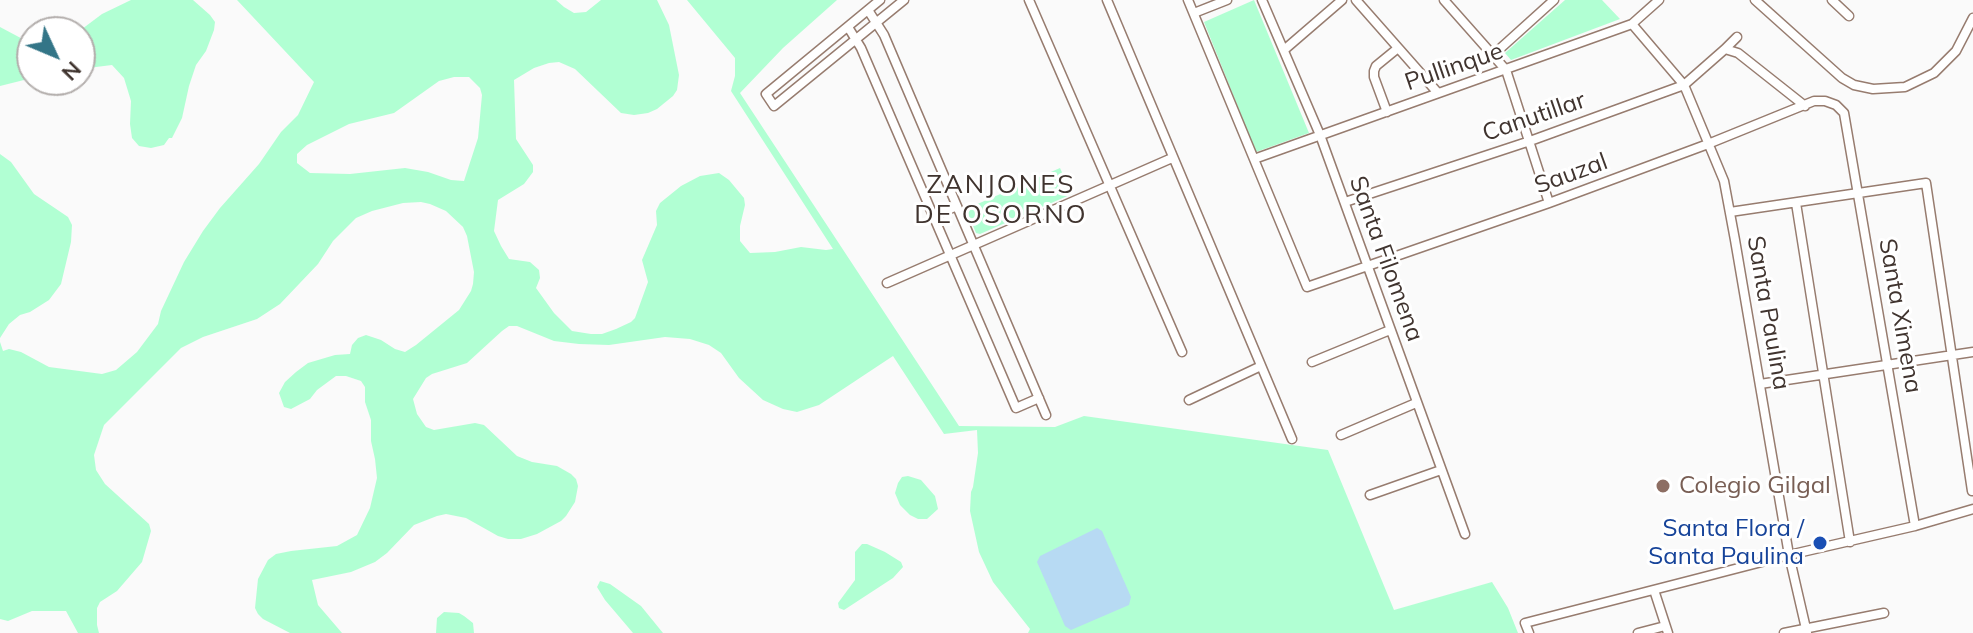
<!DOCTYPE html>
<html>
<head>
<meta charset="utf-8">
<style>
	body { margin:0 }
	#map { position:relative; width:1973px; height:633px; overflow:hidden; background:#fafafa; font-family:Mulish,sans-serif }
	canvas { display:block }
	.north { position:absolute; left:16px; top:16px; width:80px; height:80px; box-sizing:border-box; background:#fff; border:2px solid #b3aeac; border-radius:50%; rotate:134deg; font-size:22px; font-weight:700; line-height:32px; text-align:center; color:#40342f }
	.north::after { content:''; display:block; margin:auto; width:28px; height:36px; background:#337587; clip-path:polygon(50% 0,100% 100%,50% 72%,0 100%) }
</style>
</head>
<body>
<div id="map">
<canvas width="1973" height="633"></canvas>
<div class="north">N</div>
</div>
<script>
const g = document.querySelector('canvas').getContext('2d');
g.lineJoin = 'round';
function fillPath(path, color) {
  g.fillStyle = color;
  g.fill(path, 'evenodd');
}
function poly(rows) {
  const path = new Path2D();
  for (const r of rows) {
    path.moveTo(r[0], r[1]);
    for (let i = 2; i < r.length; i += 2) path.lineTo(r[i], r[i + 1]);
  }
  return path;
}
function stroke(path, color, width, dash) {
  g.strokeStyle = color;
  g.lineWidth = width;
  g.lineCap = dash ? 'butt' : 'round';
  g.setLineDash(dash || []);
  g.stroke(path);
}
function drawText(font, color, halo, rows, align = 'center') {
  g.font = font + ' Mulish,sans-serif';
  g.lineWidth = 6;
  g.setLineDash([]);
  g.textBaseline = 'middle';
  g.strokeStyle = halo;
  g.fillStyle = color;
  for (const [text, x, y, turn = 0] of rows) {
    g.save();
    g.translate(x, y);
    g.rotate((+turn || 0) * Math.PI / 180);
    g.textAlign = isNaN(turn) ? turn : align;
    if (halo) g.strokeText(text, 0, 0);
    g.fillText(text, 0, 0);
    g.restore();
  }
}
const green = poly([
	[131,0,193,0,210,15,215,22,214,30,206,51,196,65,189,86,182,118,172,138,169,138,164,145,151,148,139,146,132,138,130,124,131,101,124,78,112,65,80,69,80,32,78,32,102,14],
	[237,0,556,0,564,7,574,13,586,12,601,0,657,0,669,25,679,75,677,90,673,96,657,109,648,113,634,115,621,113,575,69,559,62,549,63,534,68,514,80,516,139,533,165,533,172,524,184,498,200,494,231,501,246,509,259,530,262,539,270,540,278,536,288,554,313,572,331,591,334,602,334,616,329,631,322,635,318,648,282,642,260,657,225,656,211,660,203,681,186,700,176,719,173,729,180,744,198,745,205,740,226,740,241,750,253,775,252,801,247,826,250,833,249,731,91,735,76,735,58,687,0,837,0,783,48,740,93,959,426,1055,427,1084,416,1328,450,1394,610,1492,582,1508,608,1518,633,1028,633,1030,629,993,582,979,552,970,511,971,492,973,487,978,453,977,430,944,434,893,356,819,405,797,412,783,409,763,400,739,378,721,353,709,345,690,339,665,337,609,345,579,344,554,341,517,326,509,326,502,331,467,363,432,374,426,378,413,399,417,414,426,427,434,430,475,423,484,425,517,456,532,462,557,466,571,474,576,479,578,486,575,502,566,516,561,521,537,534,521,539,508,539,498,536,466,518,446,514,437,516,414,525,387,553,375,562,351,572,312,580,318,605,342,633,290,633,263,619,258,614,255,608,258,579,268,560,276,554,291,551,337,546,357,535,370,508,377,478,375,459,371,441,371,420,365,402,365,387,361,381,346,376,336,376,317,390,310,399,291,409,284,407,279,393,285,382,296,372,308,363,335,355,350,354,352,345,358,338,366,335,381,340,395,349,405,352,416,345,459,310,471,291,473,284,474,272,467,236,463,227,446,211,430,204,421,202,403,203,372,211,356,218,333,241,318,264,280,304,257,319,203,337,181,348,104,425,94,455,96,470,105,484,149,524,151,531,142,562,117,591,100,602,97,608,97,625,99,633,78,633,66,611,32,611,8,621,0,619,0,342,3,351,9,349,21,352,49,367,102,374,116,370,137,352,158,324,161,311,184,262,203,231,220,208,259,164,281,132,298,115,314,82],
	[454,77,469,77,480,88,482,95,478,138,464,181,451,180,428,172,405,168,350,174,310,173,297,163,297,154,307,145,349,124,394,113,439,81],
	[1254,0,1309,133,1256,152,1204,22],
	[1565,0,1602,0,1620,19,1511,60,1505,53],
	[0,27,32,44,32,78,0,86],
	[0,154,11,162,34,194,68,217,72,225,71,242,61,284,49,300,30,312,20,315,9,324,0,338],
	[1060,168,1072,194,980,234,976,233,966,209],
	[908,476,921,480,935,496,938,509,927,519,918,519,910,515,900,505,895,493,898,483,902,477],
	[862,544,867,544,885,552,901,562,903,567,893,578,844,610,839,608,838,603,855,580,855,552],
	[600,581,610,584,641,606,663,633,633,633,605,600,597,587],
	[444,612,459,613,464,616,473,623,474,633,436,633,437,618]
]);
const water = poly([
	[1097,528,1102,531,1131,597,1129,605,1071,630,1065,626,1037,562,1040,556]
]);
const street = poly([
	[880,0,766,94,774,106,904,0],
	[1029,0,1182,352],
	[1107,0,1292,439],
	[1188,0,1307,287,1549,203,1708,144,1814,101,1825,101,1836,105,1844,113,1915,526],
	[1262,0,1320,135,1465,534],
	[1356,0,1438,93],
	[1444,0,1506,70,1549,203],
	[1755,0,1842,78,1854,85,1873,89,1905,87,1934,73,1956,51,1973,18],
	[1832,0,1849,16],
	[868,10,884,35,1046,415],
	[1194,13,1227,0],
	[1632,24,1684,85,1724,181,1735,240,1789,555,1807,633],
	[848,27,861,48,1016,408,1039,398],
	[1725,49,1738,53,1805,106],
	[1284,50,1342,0],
	[1493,55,1554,0],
	[1387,112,1374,77,1374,71,1376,66,1398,48],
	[1254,159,1632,24,1659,0],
	[1345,202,1530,141,1684,85,1725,49,1737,37],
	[1796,203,1850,542],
	[1730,212,1926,183,1972,491],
	[933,216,957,206],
	[887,283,1172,158],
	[1312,362,1390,330],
	[1760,384,1973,352],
	[1189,400,1261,366],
	[1341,435,1416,403],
	[1370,495,1441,470],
	[1654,590,1668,633],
	[1529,633,1525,623,1789,555,1915,526,1973,509],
	[1638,633,1665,626],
	[1784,633,1884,613]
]);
const markers = [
	[1663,486,8,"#8d6e63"],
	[1820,543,8,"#1a4fb4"]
];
const streetNames = [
	["Pullinque",1454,67,-19],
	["Canutillar",1534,117,-19],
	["Sauzal",1571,174,-20],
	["Santa Filomena",1386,259,70],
	["Santa Paulina",1768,313,80],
	["Santa Ximena",1900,316,80]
];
const educationNames = [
	["Colegio Gilgal",1679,486]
];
const transitNames = [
	["Santa Flora /",1804,529],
	["Santa Paulina",1804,557]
];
const neighbourhoodNames = [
	["ZANJONES",1001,185],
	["DE OSORNO",1001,215]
];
fillPath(green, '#b1ffd3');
fillPath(water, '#b7daf3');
stroke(street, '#977c6f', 11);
stroke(street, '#fff', 8);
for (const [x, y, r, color] of markers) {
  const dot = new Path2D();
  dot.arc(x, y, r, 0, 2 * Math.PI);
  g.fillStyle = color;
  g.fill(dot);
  stroke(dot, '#fff', 3);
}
drawText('24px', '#40342f', '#fff', streetNames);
drawText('24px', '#785e54', '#fff', educationNames, 'left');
drawText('24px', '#164399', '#fff', transitNames, 'right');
g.letterSpacing = '2px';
drawText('26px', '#40342f', '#fff', neighbourhoodNames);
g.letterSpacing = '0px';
</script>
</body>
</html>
